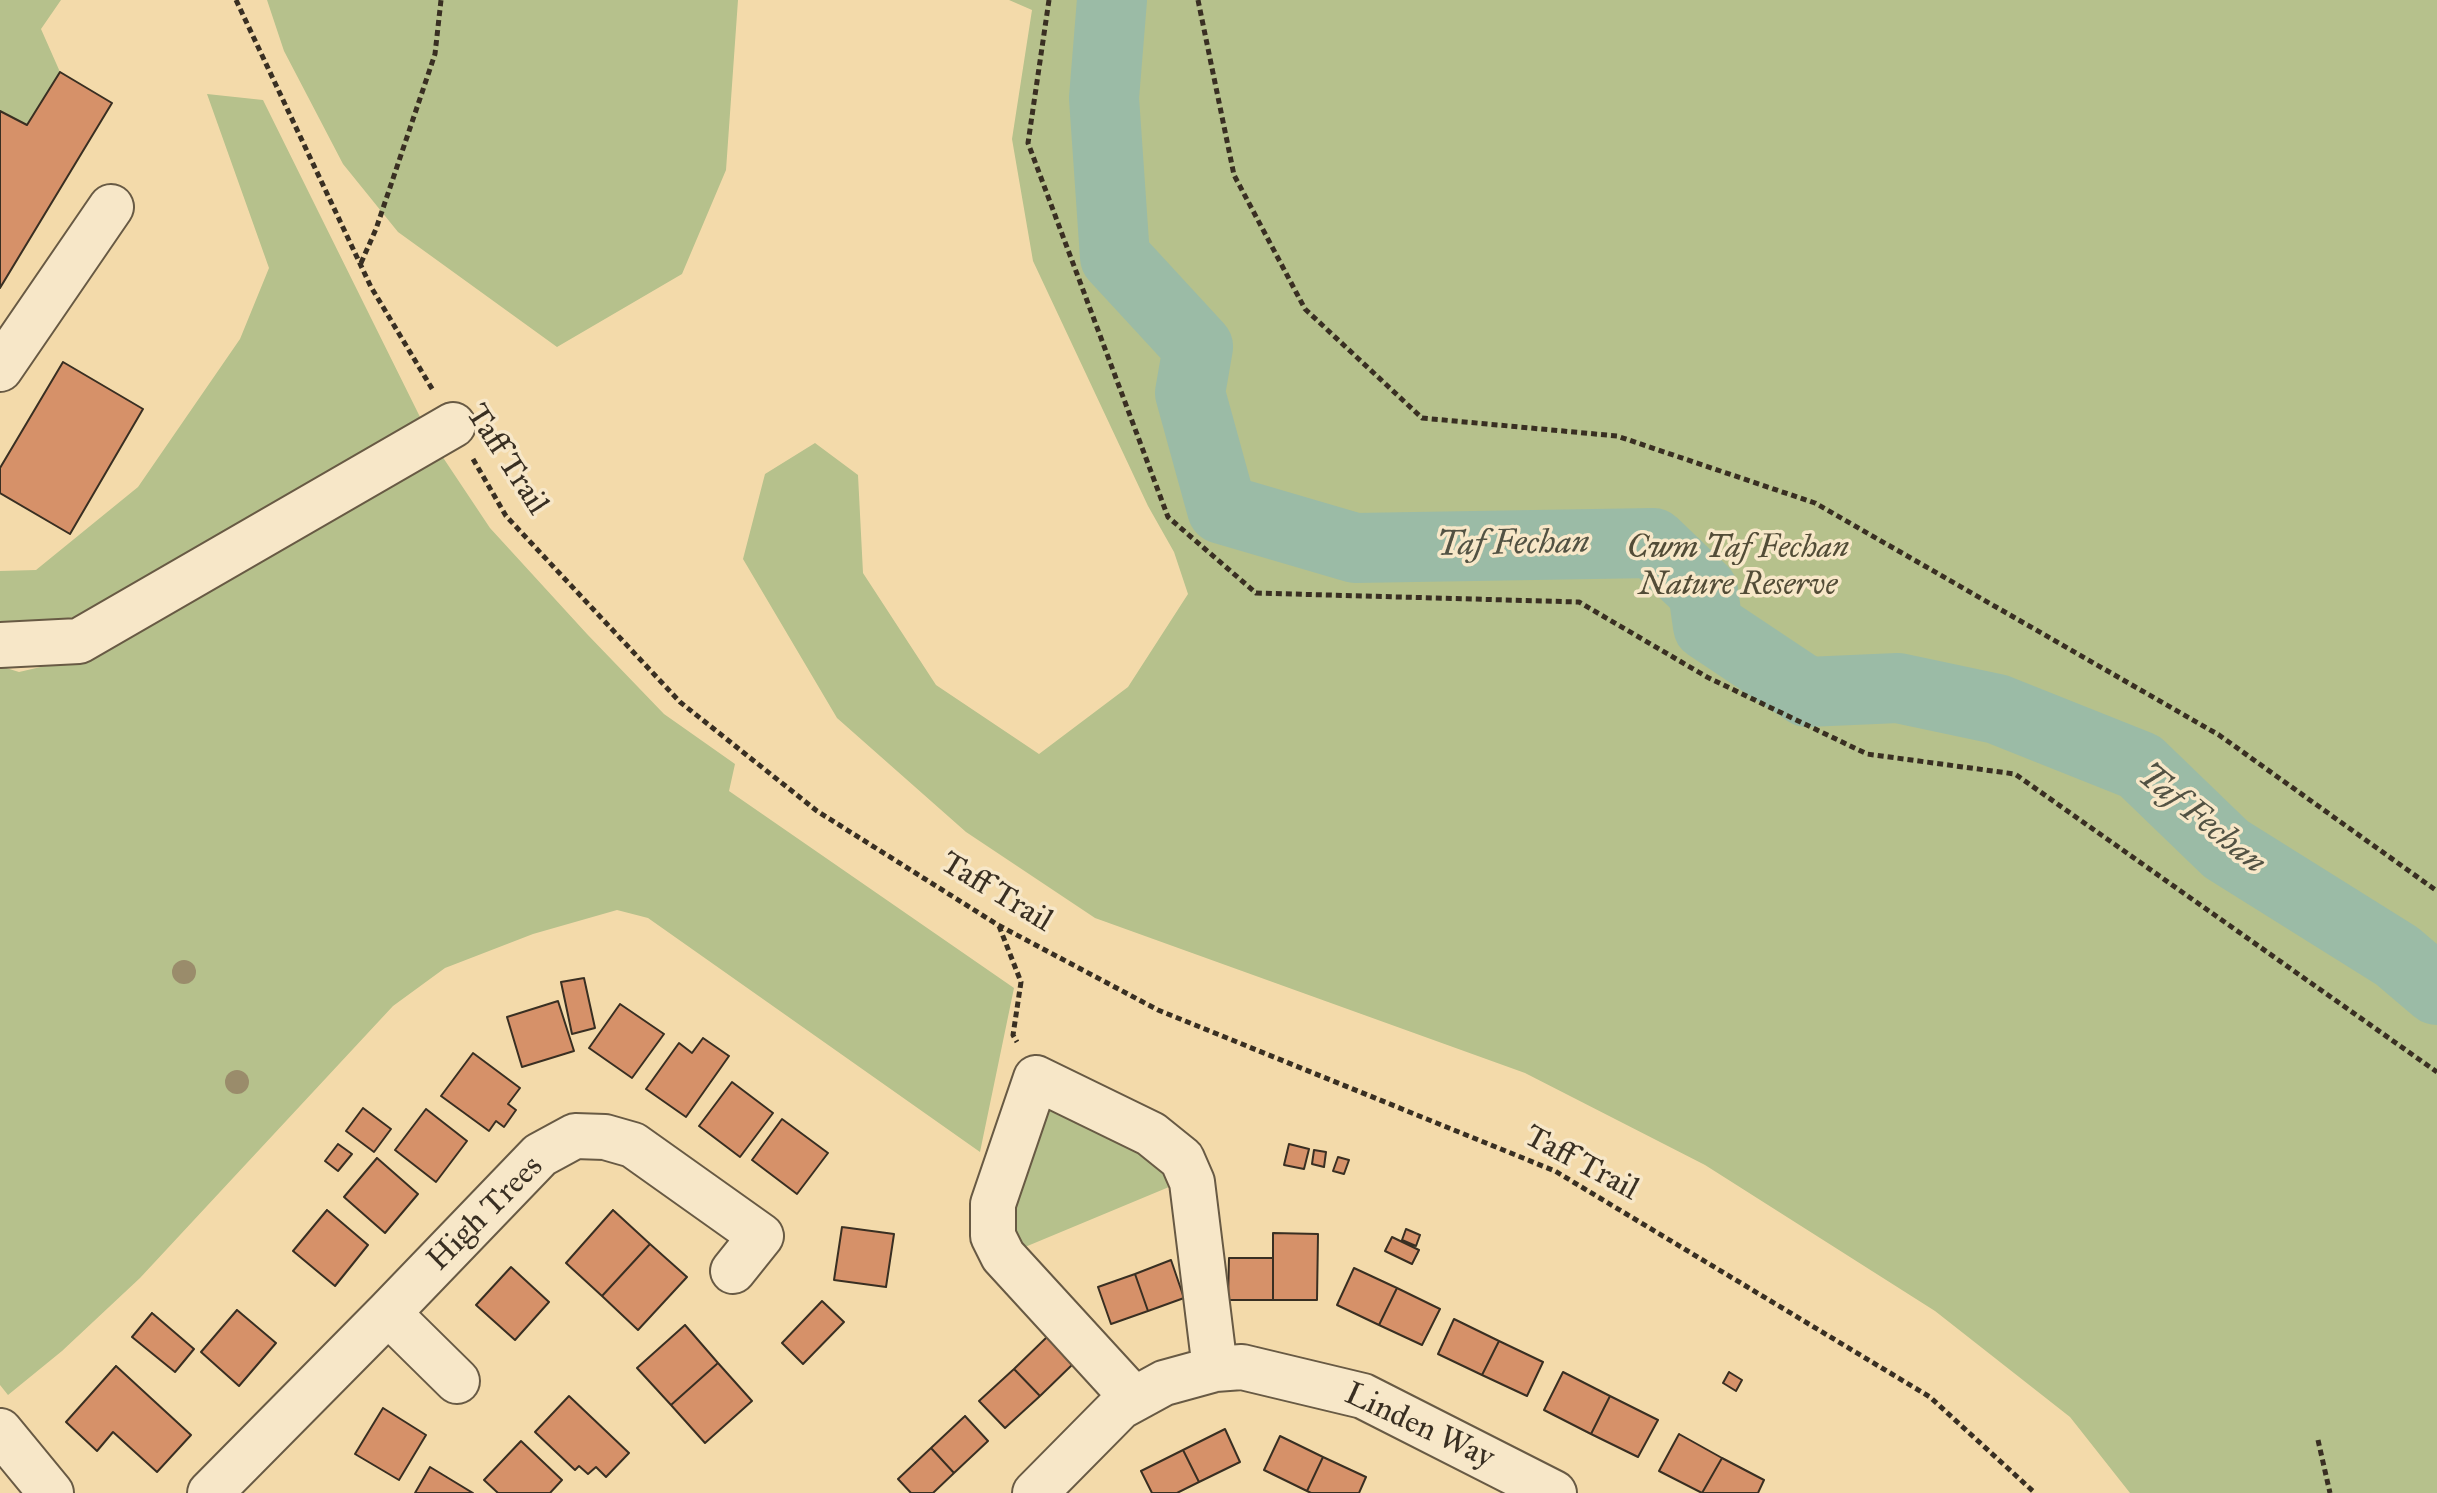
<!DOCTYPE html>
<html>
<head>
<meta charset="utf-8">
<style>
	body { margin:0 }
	canvas { display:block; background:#f3daaa }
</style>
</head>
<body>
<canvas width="2437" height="1493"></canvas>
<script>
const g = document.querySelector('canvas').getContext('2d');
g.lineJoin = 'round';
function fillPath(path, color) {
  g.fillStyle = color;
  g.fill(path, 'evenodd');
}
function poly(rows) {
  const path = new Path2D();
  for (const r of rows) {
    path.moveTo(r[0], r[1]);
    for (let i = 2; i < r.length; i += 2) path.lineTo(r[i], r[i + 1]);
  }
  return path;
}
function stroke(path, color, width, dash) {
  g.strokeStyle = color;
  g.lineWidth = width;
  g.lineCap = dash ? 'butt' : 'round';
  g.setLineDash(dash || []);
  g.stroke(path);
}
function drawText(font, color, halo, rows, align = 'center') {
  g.font = font + ' "IM FELL Great Primer",serif';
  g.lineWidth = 7;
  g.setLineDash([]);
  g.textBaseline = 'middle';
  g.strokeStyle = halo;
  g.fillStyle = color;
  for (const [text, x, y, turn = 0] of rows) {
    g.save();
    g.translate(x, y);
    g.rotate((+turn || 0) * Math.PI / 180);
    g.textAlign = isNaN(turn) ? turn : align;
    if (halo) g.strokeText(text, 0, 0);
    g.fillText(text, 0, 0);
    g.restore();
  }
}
const green = poly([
	[0,0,61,0,41,29,60,72,27,125,0,111],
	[267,0,738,0,726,170,682,274,557,347,398,232,343,164,284,51],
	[1009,0,2437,0,2437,1493,2130,1493,2070,1417,1935,1311,1705,1165,1525,1073,1095,918,966,832,837,718,743,559,765,474,815,443,858,475,863,573,936,685,1039,754,1128,687,1188,594,1174,552,1148,506,1033,261,1012,139,1032,10],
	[207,94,263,100,423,423,92,615,0,627,0,571,36,570,138,487,240,339,269,268],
	[440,453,490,528,587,634,664,714,735,764,729,791,1014,988,980,1152,648,918,617,910,533,934,445,968,393,1006,140,1278,62,1351,8,1395,0,1385,0,666,19,672,71,660],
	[1043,1094,1147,1143,1181,1182,1013,1252,1003,1238]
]);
const river = poly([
	[1112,0,1104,98,1115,257,1198,347,1190,393,1222,509,1355,548,1653,543,1703,591,1708,626,1807,692,1898,688,1997,709,2140,766,2226,849,2397,956,2437,990]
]);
const building = poly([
	[60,72,112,103,0,288,0,111,27,125,60,72],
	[63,362,143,409,70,534,0,493,0,468,63,362],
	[584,978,595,1028,572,1034,561,982,584,978],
	[558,1001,574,1051,522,1067,507,1017,558,1001],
	[620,1004,664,1034,632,1078,589,1048,620,1004],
	[703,1038,729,1056,686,1117,646,1089,679,1043,692,1053,703,1038],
	[473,1053,520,1088,508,1104,516,1110,504,1127,496,1121,489,1131,441,1096,473,1053],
	[732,1082,773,1113,740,1157,699,1126,732,1082],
	[363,1108,391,1129,374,1152,346,1131,363,1108],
	[426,1109,467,1141,436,1182,395,1150,426,1109],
	[782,1119,828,1153,797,1194,752,1160,782,1119],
	[338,1144,352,1154,338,1171,325,1161,338,1144],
	[1289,1144,1309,1149,1304,1169,1284,1165,1289,1144],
	[1314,1150,1326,1152,1324,1167,1312,1164,1314,1150],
	[1338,1157,1349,1160,1344,1174,1333,1171,1338,1157],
	[377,1158,418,1194,385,1233,344,1197,377,1158],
	[327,1210,368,1245,335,1286,293,1251,327,1210],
	[613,1210,650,1244,602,1296,566,1263,613,1210],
	[842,1227,894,1234,886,1287,834,1280,842,1227],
	[1406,1229,1420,1235,1416,1246,1402,1240,1406,1229],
	[1273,1233,1318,1234,1317,1300,1273,1300,1273,1233],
	[1392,1237,1419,1250,1412,1264,1385,1251,1392,1237],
	[650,1244,687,1277,638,1330,602,1296,650,1244],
	[1229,1258,1273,1258,1273,1300,1228,1300,1229,1258],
	[1171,1260,1184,1298,1148,1311,1135,1274,1171,1260],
	[511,1267,549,1302,515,1340,476,1305,511,1267],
	[1354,1268,1397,1288,1379,1325,1337,1305,1354,1268],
	[1135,1274,1148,1311,1111,1324,1098,1287,1135,1274],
	[1397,1288,1440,1309,1422,1345,1379,1325,1397,1288],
	[822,1301,844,1322,803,1364,782,1343,822,1301],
	[237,1310,276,1343,239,1386,201,1352,237,1310],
	[152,1313,194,1349,175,1372,132,1337,152,1313],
	[1454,1319,1499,1341,1482,1375,1438,1354,1454,1319],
	[685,1325,718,1363,671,1405,637,1368,685,1325],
	[1048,1336,1074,1363,1040,1396,1014,1369,1048,1336],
	[1499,1341,1543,1362,1527,1396,1482,1375,1499,1341],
	[718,1363,752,1401,705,1443,671,1405,718,1363],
	[116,1366,191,1435,157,1472,113,1432,97,1451,66,1422,116,1366],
	[1014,1369,1040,1396,1005,1428,979,1401,1014,1369],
	[1563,1372,1610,1396,1591,1434,1544,1410,1563,1372],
	[1729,1372,1742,1380,1736,1391,1723,1383,1729,1372],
	[569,1396,629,1453,606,1477,596,1467,588,1474,579,1466,575,1470,535,1432,569,1396],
	[1610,1396,1658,1420,1638,1457,1591,1434,1610,1396],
	[383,1408,426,1435,399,1480,355,1454,383,1408],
	[965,1416,988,1441,954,1473,931,1448,965,1416],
	[1225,1429,1240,1462,1199,1482,1183,1450,1225,1429],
	[1679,1434,1722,1458,1702,1493,1659,1471,1679,1434],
	[1280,1436,1323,1457,1307,1491,1264,1470,1280,1436],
	[521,1441,562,1480,550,1493,498,1493,484,1480,521,1441],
	[931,1448,954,1473,933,1493,911,1493,898,1479,931,1448],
	[1183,1450,1199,1482,1177,1493,1152,1493,1141,1471,1183,1450],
	[1323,1457,1366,1477,1359,1493,1311,1493,1307,1491,1323,1457],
	[1722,1458,1764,1480,1758,1493,1702,1493,1722,1458],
	[430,1467,473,1493,415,1493,430,1467]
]);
const path = poly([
	[236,0,371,287,434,392],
	[1049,0,1028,143,1168,517,1256,593,1579,602,1707,677,1867,754,2015,774,2437,1072],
	[1198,0,1234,175,1305,309,1422,418,1617,436,1815,503,2219,735,2437,891],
	[361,263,376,229,435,54,441,0],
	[473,459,506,516,680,702,817,811,998,925,1158,1010,1555,1171,1930,1397,2035,1493],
	[999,926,1021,982,1013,1035,1017,1042],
	[2318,1440,2330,1493]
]);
const minor = poly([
	[0,369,111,207],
	[0,645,79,641,453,425],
	[388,1313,457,1381],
	[1134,1399,1003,1256,993,1236,993,1204,1036,1078,1151,1134,1182,1159,1192,1182,1215,1369],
	[0,1431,51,1493],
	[210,1493,388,1313,540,1155,575,1136,605,1137,633,1145,761,1236,733,1271],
	[1035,1493,1120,1407,1164,1383,1215,1369,1242,1367,1363,1396,1554,1493]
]);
const trees = [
	[184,972],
	[237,1082]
];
const streetNames = [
	["Taff Trail",506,460,57],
	["Taff Trail",996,893,31],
	["Taff Trail",1581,1164,28],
	["High Trees",486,1214,-45],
	["Linden Way",1419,1427,25]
];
const parkNames = [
	["Cwm Taf Fechan",1738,549],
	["Nature Reserve",1738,586]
];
const waterNames = [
	["Taf Fechan",1513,545,-1],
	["Taf Fechan",2201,820,39]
];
fillPath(green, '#b6c18c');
stroke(river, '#9bbba6', 70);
fillPath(building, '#d69169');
stroke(building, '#392f22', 2);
stroke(minor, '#685a44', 48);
stroke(path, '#392f22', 5, [6, 4]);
stroke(minor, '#f7e7c8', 44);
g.fillStyle = '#9a8c6b';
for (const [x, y] of trees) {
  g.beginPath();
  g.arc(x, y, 12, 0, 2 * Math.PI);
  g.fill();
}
drawText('32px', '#392f22', '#f7e7c8', streetNames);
drawText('italic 32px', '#524c37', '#f7e7c8', parkNames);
drawText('italic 34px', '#525243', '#f7e7c8', waterNames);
</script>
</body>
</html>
